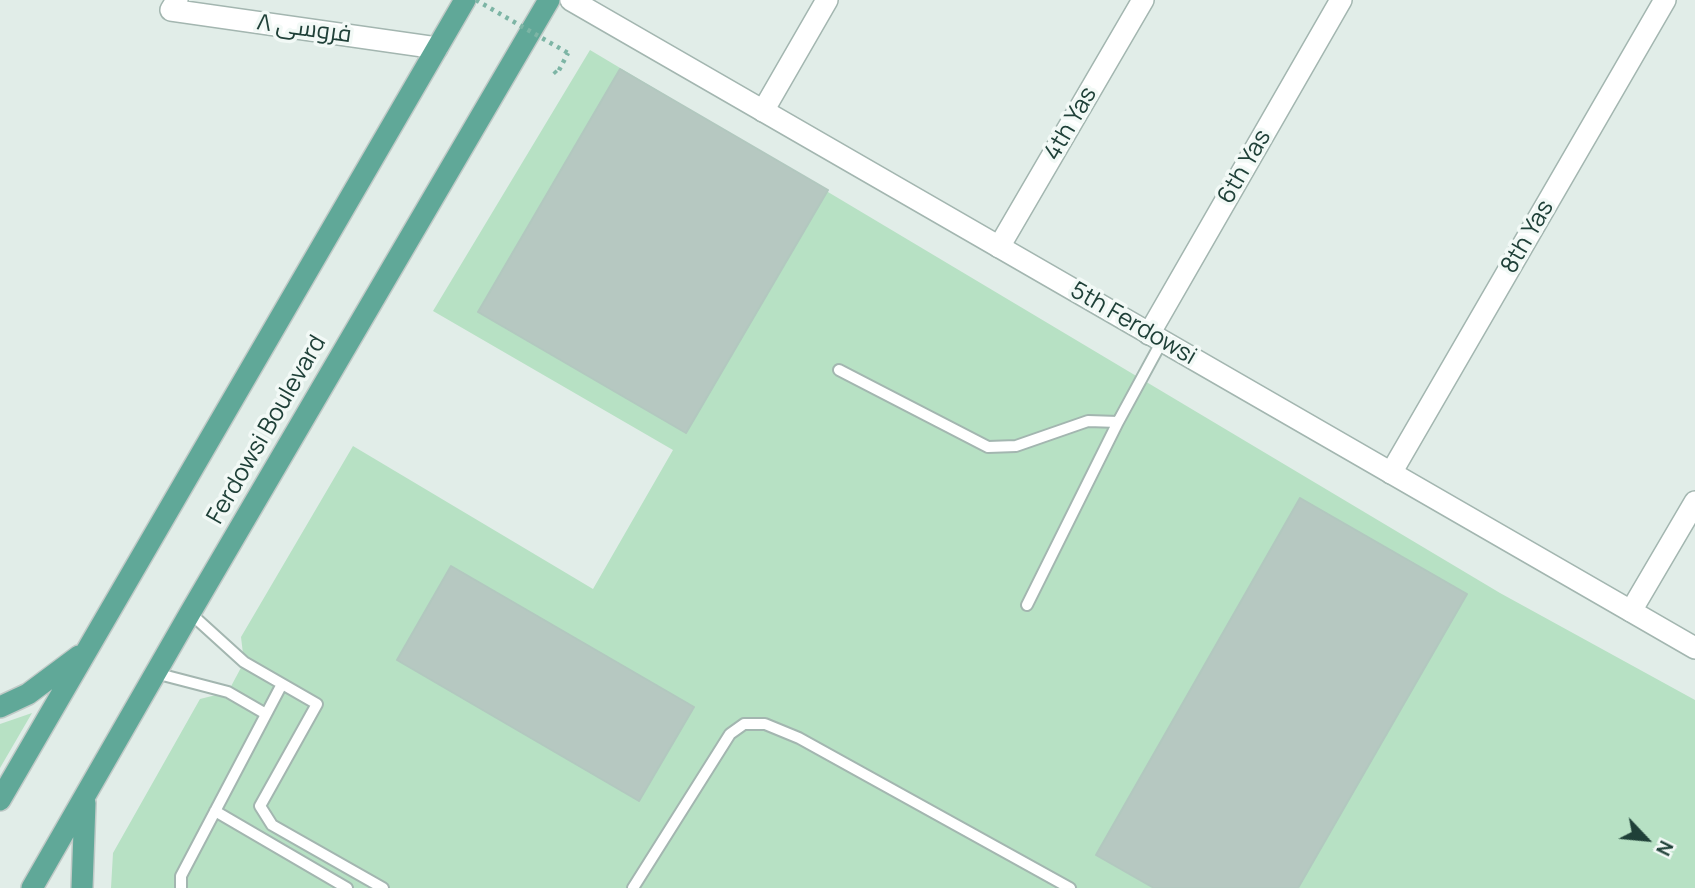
<!DOCTYPE html>
<html>
<head>
<meta charset="utf-8">
<style>
	body { margin:0 }
	#map { position:relative; width:1695px; height:888px; overflow:hidden; background:#e1ede8; font-family:Manrope,sans-serif }
	canvas { display:block }
	.north { position:absolute; left:1611px; top:804px; width:70px; height:70px; -webkit-text-stroke:5px #f2f9f6; paint-order:stroke; rotate:116deg; font-size:19px; font-weight:700; line-height:28px; text-align:center; color:#1f4038 }
	.north::after { content:''; display:block; margin:auto; width:24px; height:32px; background:#1f4038; clip-path:polygon(50% 0,100% 100%,50% 72%,0 100%) }
</style>
</head>
<body>
<div id="map">
<canvas width="1695" height="888"></canvas>
<div class="north">N</div>
</div>
<script>
const g = document.querySelector('canvas').getContext('2d');
g.lineJoin = 'round';
function fillPath(path, color) {
  g.fillStyle = color;
  g.fill(path, 'evenodd');
}
function poly(rows) {
  const path = new Path2D();
  for (const r of rows) {
    path.moveTo(r[0], r[1]);
    for (let i = 2; i < r.length; i += 2) path.lineTo(r[i], r[i + 1]);
  }
  return path;
}
function stroke(path, color, width, dash) {
  g.strokeStyle = color;
  g.lineWidth = width;
  g.lineCap = dash ? 'butt' : 'round';
  g.setLineDash(dash || []);
  g.stroke(path);
}
function drawText(font, color, halo, rows, align = 'center') {
  g.font = font + ' Manrope,Cairo,sans-serif';
  g.lineWidth = 7;
  g.setLineDash([]);
  g.textBaseline = 'middle';
  g.strokeStyle = halo;
  g.fillStyle = color;
  for (const [text, x, y, turn = 0] of rows) {
    g.save();
    g.translate(x, y);
    g.rotate((+turn || 0) * Math.PI / 180);
    g.textAlign = isNaN(turn) ? turn : align;
    if (halo) g.strokeText(text, 0, 0);
    g.fillText(text, 0, 0);
    g.restore();
  }
}
const green = poly([
	[590,50,1500,593,1695,700,1695,888,111,888,113,853,200,699,228,692,244,662,241,637,353,446,593,589,673,450,433,311],
	[32,713,0,768,0,724]
]);
const building = poly([
	[620,69,828,190,686,433,478,312,620,69],
	[1300,498,1467,594,1298,888,1154,888,1096,855,1300,498],
	[451,566,694,707,639,801,397,660,451,566]
]);
const path = poly([
	[554,71,557,74,568,53]
]);
const service = poly([
	[839,370,988,447,1016,446,1088,421,1118,422],
	[1027,605,1118,422,1162,341],
	[190,613,244,662,317,704,260,806,272,825,383,888],
	[155,673,228,692,266,714],
	[215,811,347,888],
	[181,888,181,876,282,684],
	[633,888,730,734,744,724,765,724,799,738,1070,888]
]);
const minor = poly([
	[177,0,171,10,437,48],
	[763,111,827,0],
	[999,247,1143,0],
	[1149,334,1341,0],
	[1391,473,1665,0],
	[1631,611,1695,502]
]);
const tertiary = poly([
	[571,0,1695,648]
]);
const primary = poly([
	[0,707,28,694,79,656],
	[0,800,465,0],
	[32,888,190,613,549,0],
	[82,888,85,803]
]);
const pathBridge = poly([
	[476,0,568,53]
]);
const streetNames = [
	["فروسی ۸",304,29,8],
	["4th Yas",1071,124,-60],
	["6th Yas",1245,167,-60],
	["8th Yas",1528,237,-60],
	["5th Ferdowsi",1133,324,30],
	["Ferdowsi Boulevard",267,430,-60]
];
fillPath(green, '#b7e1c4');
fillPath(building, '#b6c8c1');
stroke(building, '#b2c8bf', 2);
stroke(service, '#a3b6b0', 14);
stroke(minor, '#a3b6b0', 24);
stroke(tertiary, '#a3b6b0', 24);
stroke(primary, '#c0cac7', 24);
stroke(path, '#7db5a5', 4.5, [3.5, 5]);
stroke(service, '#fff', 10);
stroke(minor, '#fff', 21);
stroke(tertiary, '#fff', 21);
stroke(primary, '#60a898', 21);
stroke(pathBridge, '#7db5a5', 4.5, [3.5, 5]);
drawText('24px', '#1f4038', '#f2f9f6', streetNames);
</script>
</body>
</html>
